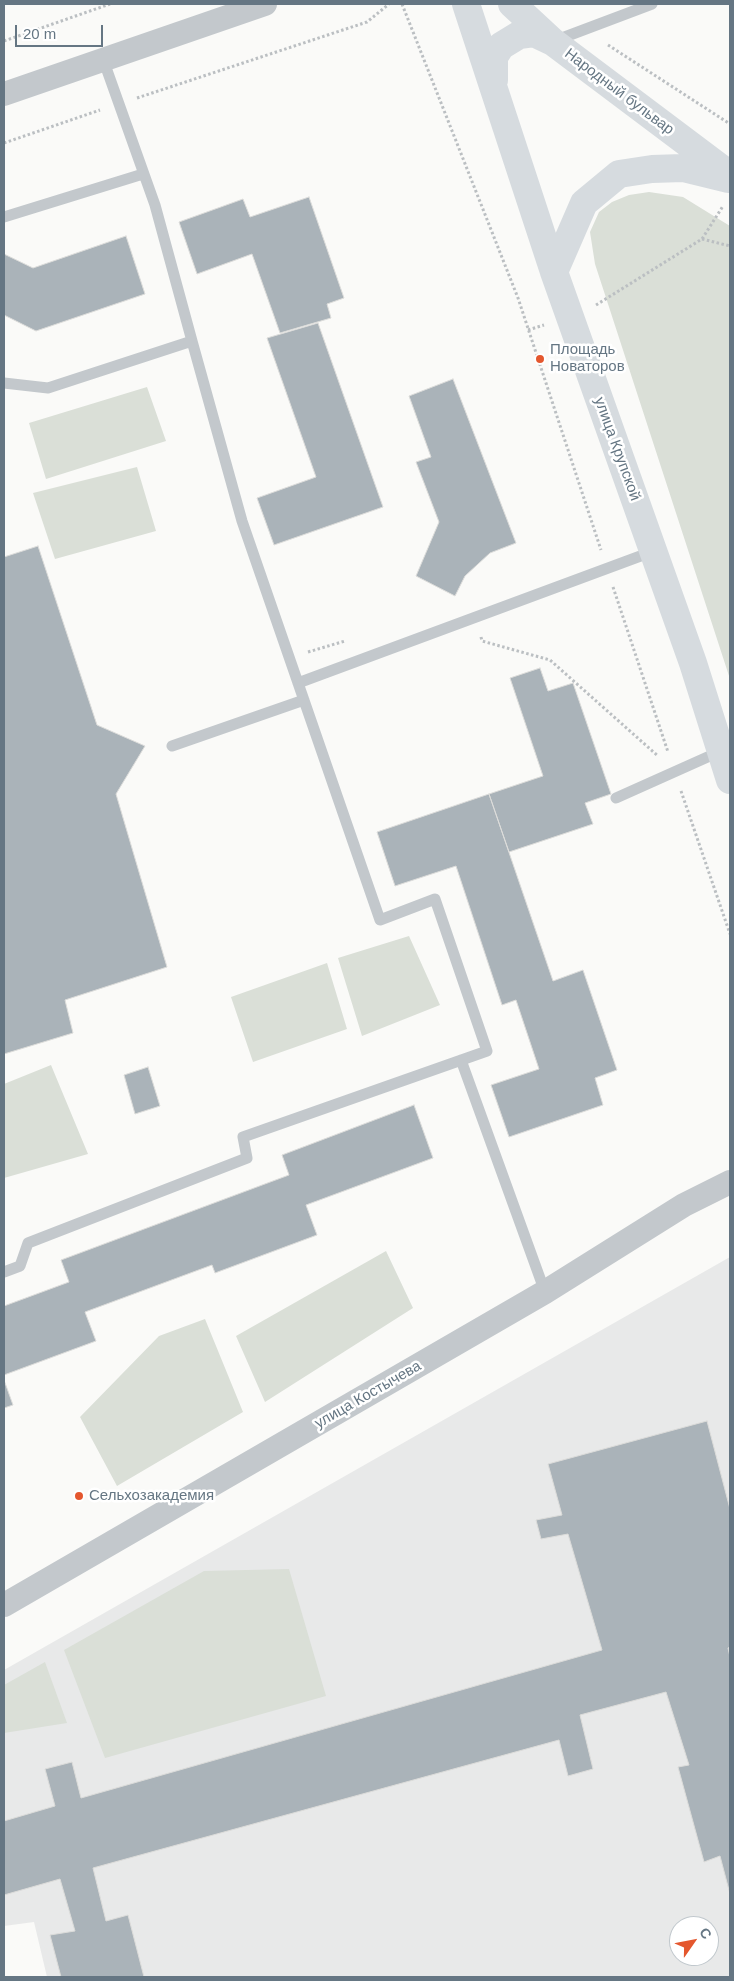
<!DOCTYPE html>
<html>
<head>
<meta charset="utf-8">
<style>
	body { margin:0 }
	#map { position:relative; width:734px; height:1981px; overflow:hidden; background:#fafaf8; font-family:Arial,sans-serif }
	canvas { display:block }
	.frame { position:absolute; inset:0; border:5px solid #657683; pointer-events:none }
	.north { position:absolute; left:669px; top:1916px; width:50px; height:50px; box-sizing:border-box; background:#fff; border:1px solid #c1c8cd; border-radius:50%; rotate:57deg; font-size:14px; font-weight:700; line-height:20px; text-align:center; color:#657683 }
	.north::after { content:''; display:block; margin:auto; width:18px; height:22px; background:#e4572e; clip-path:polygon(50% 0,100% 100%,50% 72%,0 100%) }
	.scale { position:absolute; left:15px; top:25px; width:88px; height:22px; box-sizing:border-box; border:2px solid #657683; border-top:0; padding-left:6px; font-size:15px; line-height:18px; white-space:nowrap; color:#657683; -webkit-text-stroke:4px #fff; paint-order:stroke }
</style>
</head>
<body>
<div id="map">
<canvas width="734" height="1981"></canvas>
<div class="frame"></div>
<div class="north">С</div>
<div class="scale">20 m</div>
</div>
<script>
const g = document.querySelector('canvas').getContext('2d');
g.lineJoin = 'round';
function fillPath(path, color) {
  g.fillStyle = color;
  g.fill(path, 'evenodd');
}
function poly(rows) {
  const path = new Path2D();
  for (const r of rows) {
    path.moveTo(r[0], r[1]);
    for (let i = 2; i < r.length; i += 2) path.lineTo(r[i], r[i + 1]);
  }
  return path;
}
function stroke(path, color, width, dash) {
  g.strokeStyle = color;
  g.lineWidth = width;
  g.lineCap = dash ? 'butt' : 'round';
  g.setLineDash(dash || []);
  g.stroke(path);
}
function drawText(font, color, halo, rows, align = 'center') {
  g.font = font + ' Arial,sans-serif';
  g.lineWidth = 5;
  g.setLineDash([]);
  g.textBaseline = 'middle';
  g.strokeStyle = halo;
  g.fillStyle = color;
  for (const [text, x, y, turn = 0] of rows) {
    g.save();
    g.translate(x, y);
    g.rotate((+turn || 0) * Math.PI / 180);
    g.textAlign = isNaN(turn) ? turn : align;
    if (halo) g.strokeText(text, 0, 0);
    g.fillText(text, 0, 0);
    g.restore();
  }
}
const built = poly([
	[730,1257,730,1977,47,1977,34,1922,4,1926,4,1670],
	[679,1926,709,1926,709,1956,679,1956]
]);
const green = poly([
	[649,192,683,197,730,226,730,679,595,264,590,232,599,212,612,202,629,195],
	[147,387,166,441,46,479,29,423],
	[137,467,156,531,55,559,33,493],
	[409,936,440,1005,362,1036,338,958],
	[327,963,347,1029,253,1062,231,997],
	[51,1065,88,1154,4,1178,4,1084],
	[386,1251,413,1308,265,1402,236,1336],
	[205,1319,243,1412,117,1486,80,1417,159,1336],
	[289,1569,326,1696,105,1758,64,1650,204,1571],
	[45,1662,67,1723,4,1733,4,1685]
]);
const building = poly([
	[309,197,344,298,327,304,331,318,280,333,252,254,197,274,179,222,243,199,250,217,309,197],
	[126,236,145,294,36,331,4,315,4,254,33,268,126,236],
	[318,323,383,507,274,545,257,498,316,477,267,338,318,323],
	[453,379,516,543,490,553,465,576,455,596,416,576,439,522,416,462,431,457,409,396,453,379],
	[38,546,97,725,145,746,116,794,167,967,65,1000,73,1033,4,1054,4,557,38,546],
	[540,668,548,691,573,683,611,794,585,803,593,824,509,852,489,794,543,776,510,678,540,668],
	[489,794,553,981,583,970,617,1070,595,1078,603,1105,509,1137,491,1085,539,1069,516,1000,502,1005,456,866,395,886,377,832,489,794],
	[148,1067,160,1106,135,1114,124,1075,148,1067],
	[414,1105,433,1158,306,1205,317,1235,215,1273,212,1265,85,1312,96,1341,4,1375,4,1306,69,1282,61,1260,289,1175,282,1155,414,1105],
	[4,1380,13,1405,4,1408,4,1380],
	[707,1421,730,1509,730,1647,728,1648,730,1657,730,1894,720,1856,704,1862,678,1767,689,1765,666,1692,580,1715,593,1769,568,1776,559,1740,93,1868,106,1921,128,1915,144,1977,61,1977,50,1935,75,1931,60,1879,4,1895,4,1821,55,1806,45,1769,72,1762,81,1798,602,1650,568,1534,541,1539,536,1520,562,1515,548,1464,707,1421]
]);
const path = poly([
	[402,4,518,298,601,550],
	[4,41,110,4],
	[608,45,730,124],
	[137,98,367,22,389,4],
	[4,143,100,110],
	[702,239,730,246],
	[596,305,702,239,723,206],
	[528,330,544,325],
	[613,587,668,752],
	[481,637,482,641,550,660,658,756],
	[308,652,345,641],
	[681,791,730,934]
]);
const lane = poly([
	[554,41,652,4],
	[4,217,143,174],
	[4,383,48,388,192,341,155,205,103,59],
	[298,683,654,551],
	[172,746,304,700],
	[616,798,721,751],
	[461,1060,545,1292],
	[4,1272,20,1266,28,1243,247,1158,243,1137,487,1051,435,899,380,920,242,521,192,341]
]);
const street = poly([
	[4,94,265,4],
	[4,1605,545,1292,684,1205,730,1182]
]);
const secondary = poly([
	[466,4,554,272,693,663,730,780],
	[512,4,553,42,730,175],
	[494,80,494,57,501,46,519,35,534,33,553,42],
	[554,272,584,203,619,174,652,169,683,168,728,179]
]);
const markers = [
	[540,359,5,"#e4572e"],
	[79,1496,5,"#e4572e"]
];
const streetNames = [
	["Народный бульвар",619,92,37],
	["улица Крупской",617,449,70],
	["улица Костычева",368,1395,-30]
];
const poiNames = [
	["Площадь",550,350],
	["Новаторов",550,367],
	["Сельхозакадемия",89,1496]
];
fillPath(built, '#e8e9e9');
fillPath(green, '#dadfd7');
fillPath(building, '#aab3b9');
stroke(building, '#dcdcda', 1);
stroke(path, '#bbbfc2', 3, [2.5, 2.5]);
stroke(lane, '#c3c8cc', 11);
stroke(street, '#c3c8cc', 24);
stroke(secondary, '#d6dbdf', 28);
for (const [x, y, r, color] of markers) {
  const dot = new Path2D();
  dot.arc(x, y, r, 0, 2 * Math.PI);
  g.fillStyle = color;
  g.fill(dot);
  stroke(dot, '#fff', 2);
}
drawText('15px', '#657683', '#fff', streetNames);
drawText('15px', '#657683', '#fff', poiNames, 'left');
</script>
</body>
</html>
